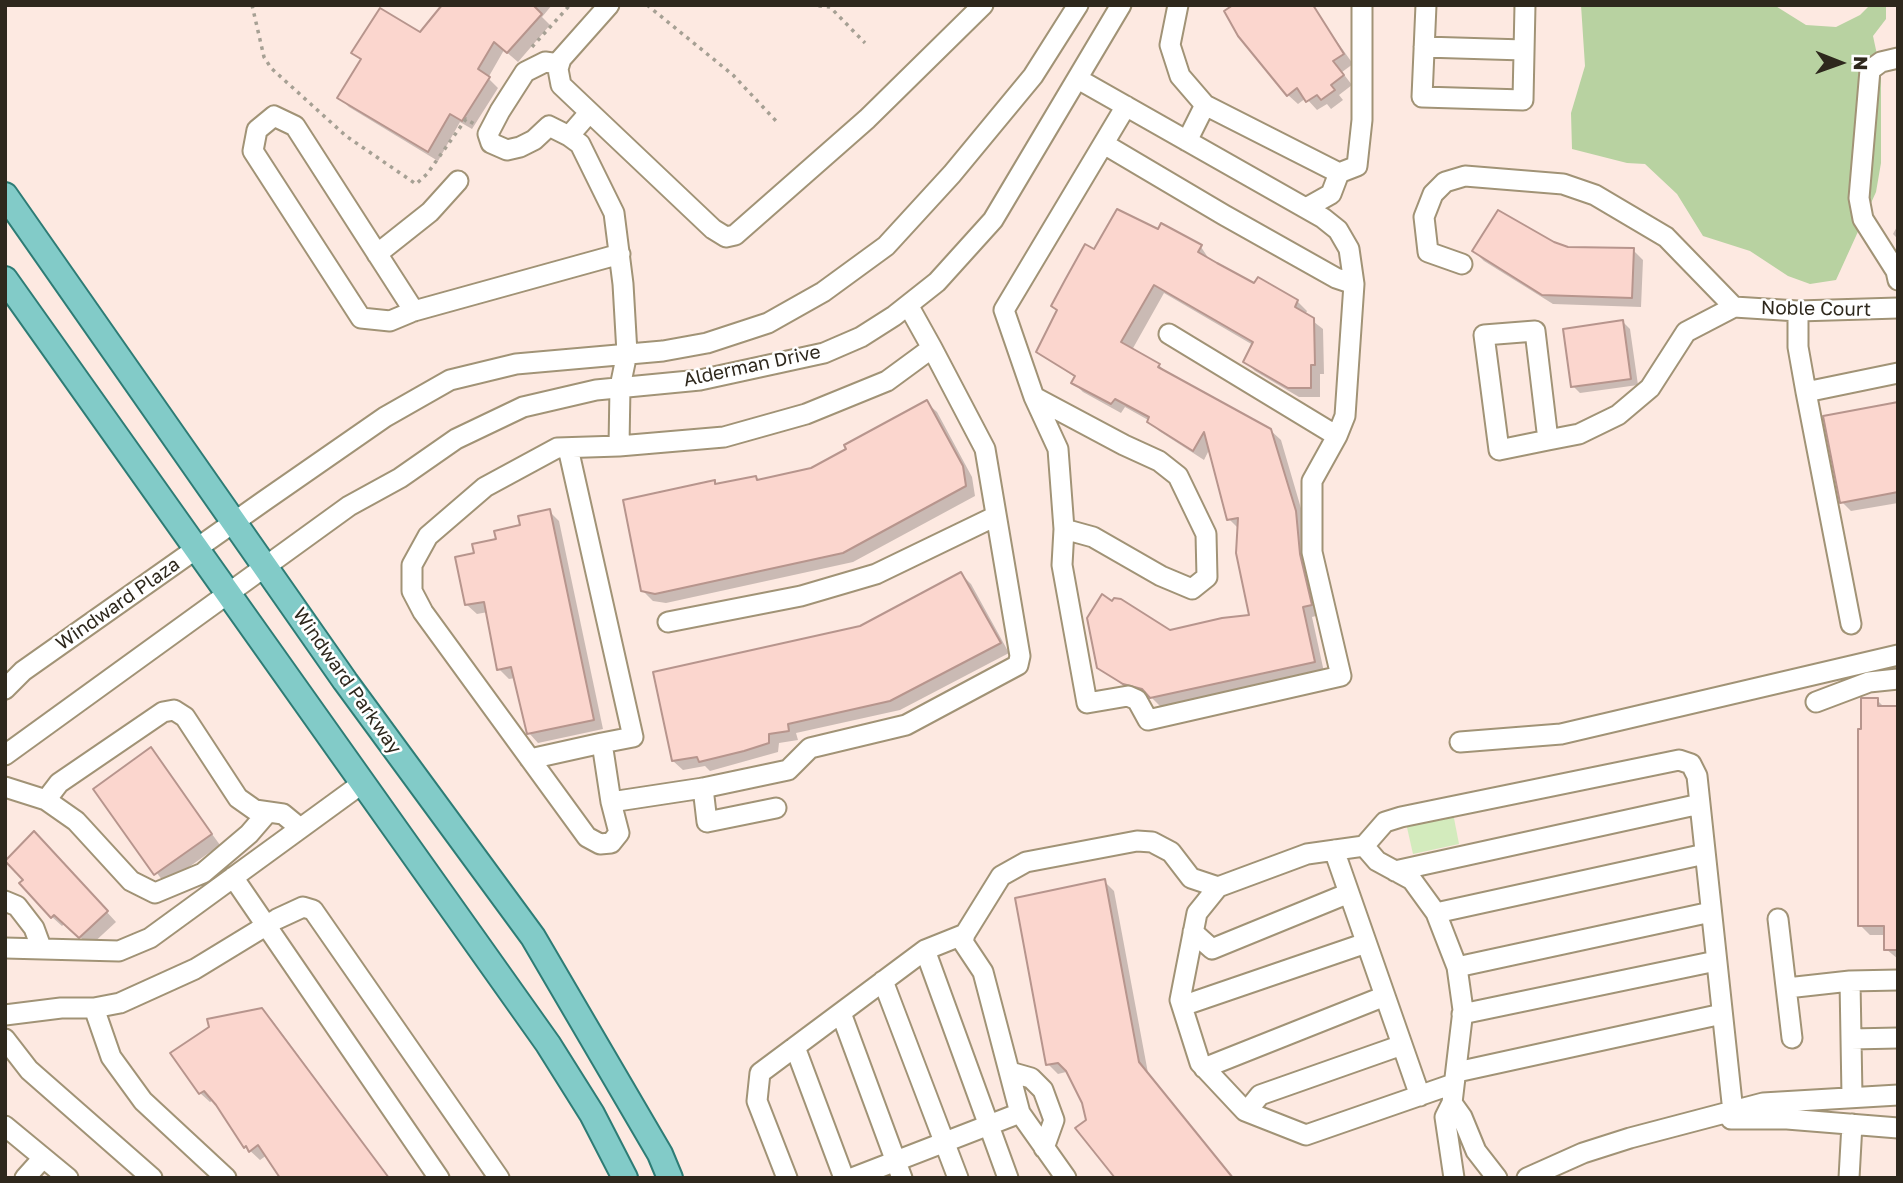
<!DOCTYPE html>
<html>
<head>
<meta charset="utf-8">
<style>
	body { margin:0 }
	#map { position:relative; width:1903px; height:1183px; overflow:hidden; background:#fdf7eb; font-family:"Golos Text",sans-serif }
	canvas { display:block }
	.frame { position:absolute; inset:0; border:7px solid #2e281d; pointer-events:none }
	.north { position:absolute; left:1805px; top:28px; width:70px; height:70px; -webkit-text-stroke:5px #fff; paint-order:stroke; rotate:91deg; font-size:19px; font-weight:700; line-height:28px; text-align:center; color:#2e281d }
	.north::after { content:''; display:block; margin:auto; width:24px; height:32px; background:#2e281d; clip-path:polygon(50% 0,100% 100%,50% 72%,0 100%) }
</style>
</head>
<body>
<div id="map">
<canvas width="1903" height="1183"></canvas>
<div class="frame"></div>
<div class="north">N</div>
</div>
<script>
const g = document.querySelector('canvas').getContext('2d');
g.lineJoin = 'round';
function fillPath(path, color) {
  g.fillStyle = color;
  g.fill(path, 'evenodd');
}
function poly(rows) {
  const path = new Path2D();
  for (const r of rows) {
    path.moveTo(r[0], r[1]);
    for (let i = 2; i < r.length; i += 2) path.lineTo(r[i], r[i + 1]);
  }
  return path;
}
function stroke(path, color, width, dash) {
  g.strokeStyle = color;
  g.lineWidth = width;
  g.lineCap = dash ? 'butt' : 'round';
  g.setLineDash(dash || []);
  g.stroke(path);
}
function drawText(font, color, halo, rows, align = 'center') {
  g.font = font + ' "Golos Text",sans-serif';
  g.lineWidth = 5;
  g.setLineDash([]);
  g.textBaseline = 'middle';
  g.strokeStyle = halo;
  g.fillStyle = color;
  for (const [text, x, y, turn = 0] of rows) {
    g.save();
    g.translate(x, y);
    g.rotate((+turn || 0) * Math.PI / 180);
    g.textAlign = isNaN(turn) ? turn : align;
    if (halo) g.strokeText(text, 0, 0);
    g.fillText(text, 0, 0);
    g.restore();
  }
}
const commercial = poly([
	[5,5,1898,5,1898,1178,5,1178]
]);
const green = poly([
	[1453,813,1459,844,1413,854,1406,823]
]);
const forest = poly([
	[1581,5,1774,5,1806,25,1836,27,1860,15,1870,5,1886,5,1886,19,1873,36,1881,73,1881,163,1876,192,1836,280,1810,284,1788,276,1750,251,1703,236,1677,194,1645,164,1627,163,1572,149,1571,113,1585,66]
]);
const shadow = poly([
	[445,5,552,5,542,17,550,25,518,62,504,50,488,78,498,88,472,129,460,122,438,161,349,107,339,97,362,61,353,52,420,35],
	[1311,5,1353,64,1342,72,1352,85,1339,95,1343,100,1331,109,1327,104,1317,110,1306,98,1298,104,1288,95],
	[1898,225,1898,239,1893,234],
	[1158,231,1201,247,1209,259,1255,286,1297,301,1307,311,1305,315,1323,329,1324,374,1320,374,1320,397,1299,397,1255,371,1245,361,1253,345,1164,293,1132,350,1159,365,1169,376,1270,430,1281,440,1305,522,1320,615,1312,617,1324,672,1161,707,1152,698,1134,694,1099,667,1170,632,1251,616,1239,529,1229,519,1210,448,1204,460,1159,431,1150,421,1125,407,1121,413,1083,392,1073,382,1076,378,1038,351,1095,252],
	[1553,244,1568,248,1633,250,1643,260,1641,307,1553,304,1484,261,1474,251],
	[1623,322,1630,329,1638,385,1580,393,1573,386],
	[927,403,937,412,972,477,975,496,853,562,666,603,653,601,643,591,714,482,718,486,755,478,759,481,811,470],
	[1898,404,1898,503,1851,511,1842,502],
	[549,511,559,521,603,729,538,743,529,733,515,678,509,679,499,669,488,612,477,614,467,605,476,554],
	[961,574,971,584,1009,653,900,710,796,733,798,740,779,743,778,752,710,771,705,766,683,770,673,761,860,628],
	[1877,700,1885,708,1898,708,1898,959,1886,949,1886,935,1870,935,1860,925],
	[151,750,220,845,165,884,96,789],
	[34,833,116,922,90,946,65,923,62,926,52,917,6,859],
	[1104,881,1114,891,1148,1073,1233,1178,1088,1121,1083,1102,1066,1072,1058,1074,1048,1064],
	[262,1010,272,1020,389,1178,283,1178,267,1155,260,1160,245,1146,214,1100,210,1102,200,1093]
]);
const building = poly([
	[442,5,533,5,542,14,507,53,494,42,478,69,490,77,462,121,450,114,428,152,337,98,361,59,351,53,380,8,420,32,442,5],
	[1233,5,1313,5,1344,54,1333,61,1344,75,1331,85,1335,90,1321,100,1317,95,1306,102,1297,88,1287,96,1238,36,1224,11,1233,5],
	[1117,209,1158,229,1161,223,1202,245,1198,252,1217,263,1254,283,1258,277,1298,300,1295,307,1314,318,1315,365,1311,365,1311,388,1288,388,1243,362,1253,342,1154,285,1121,342,1160,364,1158,367,1271,429,1296,511,1300,554,1312,605,1303,607,1315,662,1150,698,1142,689,1123,684,1097,668,1087,618,1102,594,1112,601,1114,598,1121,599,1170,630,1222,618,1249,615,1236,553,1238,518,1227,520,1204,432,1193,451,1147,422,1149,417,1115,399,1111,404,1071,383,1075,376,1036,352,1057,310,1051,306,1065,280,1085,244,1094,249,1117,209],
	[1498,210,1554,242,1568,247,1634,248,1632,298,1542,295,1472,251,1498,210],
	[1623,320,1631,379,1571,387,1563,329,1623,320],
	[927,400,963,466,966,486,843,553,655,594,641,591,623,500,715,480,715,484,756,476,757,480,811,468,846,449,844,445,927,400],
	[1898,402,1898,492,1840,503,1823,416,1898,402],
	[550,509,594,720,527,734,511,667,497,670,484,602,465,605,455,557,474,553,472,544,496,539,494,531,520,525,518,516,550,509],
	[961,572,1001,643,890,701,788,724,789,731,769,734,769,743,744,751,699,762,697,757,672,761,653,672,860,626,961,572],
	[1861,698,1878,698,1878,706,1898,706,1898,950,1884,950,1884,926,1858,926,1858,729,1861,729,1861,698],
	[151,747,212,834,154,875,93,789,151,747],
	[34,831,108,911,79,938,54,915,51,918,19,883,23,880,5,861,34,831],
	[1105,879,1139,1062,1233,1178,1115,1178,1075,1128,1086,1120,1082,1103,1066,1071,1058,1063,1046,1065,1015,898,1105,879],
	[262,1008,389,1178,280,1178,258,1145,249,1152,246,1146,244,1148,216,1105,204,1091,199,1094,170,1053,209,1027,207,1019,262,1008]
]);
const path = poly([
	[252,5,264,57,271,68,346,136,416,184,427,174,466,119,474,124],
	[647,5,733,75,777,122],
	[810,5,830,7,865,43],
	[532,47,570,5]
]);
const minor = poly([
	[609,5,561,59,558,69,561,85,713,229,726,237,735,235,867,119,983,5],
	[1178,5,1170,45,1180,76,1205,105,1187,141],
	[1426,5,1422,97,1523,100,1525,5],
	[1424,47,1524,50],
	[1898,58,1881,62,1870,70,1859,198,1863,219,1896,271,1898,280],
	[559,64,545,62,525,72,500,111,488,134,491,143,507,150,520,147,534,140,549,126,569,136,589,113],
	[1078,79,1323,218,1338,230,1349,249,1354,284,1345,416,1337,436,1169,334],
	[1205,105,1339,173,1331,194,1306,208],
	[1126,106,1004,310,1034,397,1058,449,1064,529,1062,565,1087,703,1128,696,1137,700,1148,720,1341,676,1312,552,1312,481,1337,436],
	[569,136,580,144,614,213,623,284,627,353,620,387,619,446],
	[1104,144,1224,215,1336,278,1354,284],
	[1339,173,1357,166,1362,120,1362,5],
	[377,254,430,212,458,181],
	[1462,264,1428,252,1424,217,1433,194,1445,182,1465,176,1563,184,1595,195,1666,237,1734,307],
	[908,305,932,348,985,449,1020,656,1018,665,906,725,810,748,788,770,703,788,611,802,619,833,611,843,600,844,587,837,423,612,412,591,412,565,428,536,485,487,557,448,619,446,724,437,806,414,887,381,932,348],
	[1734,307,1798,311,1898,308],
	[414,311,295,126,274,116,257,130,253,151,361,318,390,321,414,311,620,254],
	[1798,311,1798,347,1806,392,1898,373],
	[1806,392,1851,624],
	[1034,397,1124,445,1159,461,1178,476,1206,534,1207,577,1192,589,1161,576,1093,537,1064,529],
	[1548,440,1535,331,1484,335,1499,450,1548,440,1579,434,1618,415,1650,388,1686,332,1734,307],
	[568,448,633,737,602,743,611,802],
	[668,622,801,596,876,574,996,516],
	[5,689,23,671,264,501,385,417,450,380,516,364,663,351,707,343,768,323,823,292,886,246,952,174,1033,76,1078,5],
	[1816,702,1869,682,1898,679],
	[1460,742,1561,734,1898,655],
	[5,755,349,506,400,478,456,439,523,407,596,390,700,380,824,353,861,337,894,316,937,282,993,220,1121,5],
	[530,759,602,743],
	[5,787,46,800,76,821,131,881,155,893,203,873,249,834,268,812],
	[703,788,707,822,776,808],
	[46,800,59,783,163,712,174,710,185,717,238,798,255,810,283,814,300,828],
	[1364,846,1307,854,1218,887,1197,913,1180,1000,1200,1063,1245,1111,1306,1135,1453,1084],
	[1334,850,1420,1096],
	[1395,871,1700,804],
	[233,877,439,1178],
	[5,901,17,906,34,928,41,947],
	[1436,913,1705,854],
	[1778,919,1792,1038],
	[1193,932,1212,949,1349,893],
	[5,948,119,951,150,938,364,782],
	[925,950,1008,1178],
	[1457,967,1711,912],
	[883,981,958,1178],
	[1850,981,1898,980],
	[1787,988,1850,981,1852,1096],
	[1182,1006,1366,943],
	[94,1008,111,1057,143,1101,226,1178],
	[841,1013,902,1178],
	[1462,1014,1716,961],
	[5,1015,61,1008,94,1008,120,1003,195,969,277,919,303,907,313,910,499,1178],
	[5,1039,29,1070,152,1178],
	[1851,1039,1898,1038],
	[795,1047,844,1178],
	[1204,1068,1385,996],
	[1010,1072,1031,1078,1043,1090,1054,1120,1044,1148],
	[1457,1072,1722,1014],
	[1452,1103,1463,1010,1457,967,1436,913,1412,880,1377,861,1364,846,1385,822,1401,817,1679,760,1691,764,1697,776,1733,1112],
	[1247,1111,1260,1095,1402,1045],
	[1731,1119,1787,1119,1898,1128],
	[5,1126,68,1178],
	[25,1178,43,1158],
	[787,1178,757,1101,760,1073,925,950,965,934],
	[852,1178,1020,1113],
	[1066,1178,1020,1113,983,972,963,942,965,934,1001,876,1026,862,1137,841,1152,842,1171,852,1191,878,1218,887],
	[1454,1178,1445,1117,1452,1103,1462,1117,1476,1151,1497,1178],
	[1527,1178,1583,1153,1630,1138,1763,1103,1898,1095],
	[1849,1178,1852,1124]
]);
const major = poly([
	[5,195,345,681,533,937,660,1154,670,1178],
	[5,279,548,1044,592,1114,625,1178]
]);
const streetNames = [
	["Noble Court",1816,309,1],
	["Alderman Drive",752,366,-12],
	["Windward Plaza",118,604,-35],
	["Windward Parkway",347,681,55]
];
fillPath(commercial, '#fde9e1');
fillPath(green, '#d3ebbd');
fillPath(forest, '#b8d2a1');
fillPath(shadow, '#0003');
fillPath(building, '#fbd6ce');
stroke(building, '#b7958d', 2);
stroke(minor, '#a19376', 23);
stroke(major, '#2e7c75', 28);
stroke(path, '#a6a094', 3.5, [3.5, 5]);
stroke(minor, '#fff', 19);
stroke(major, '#82cbc8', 24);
drawText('19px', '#2e281d', '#fff', streetNames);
</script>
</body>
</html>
